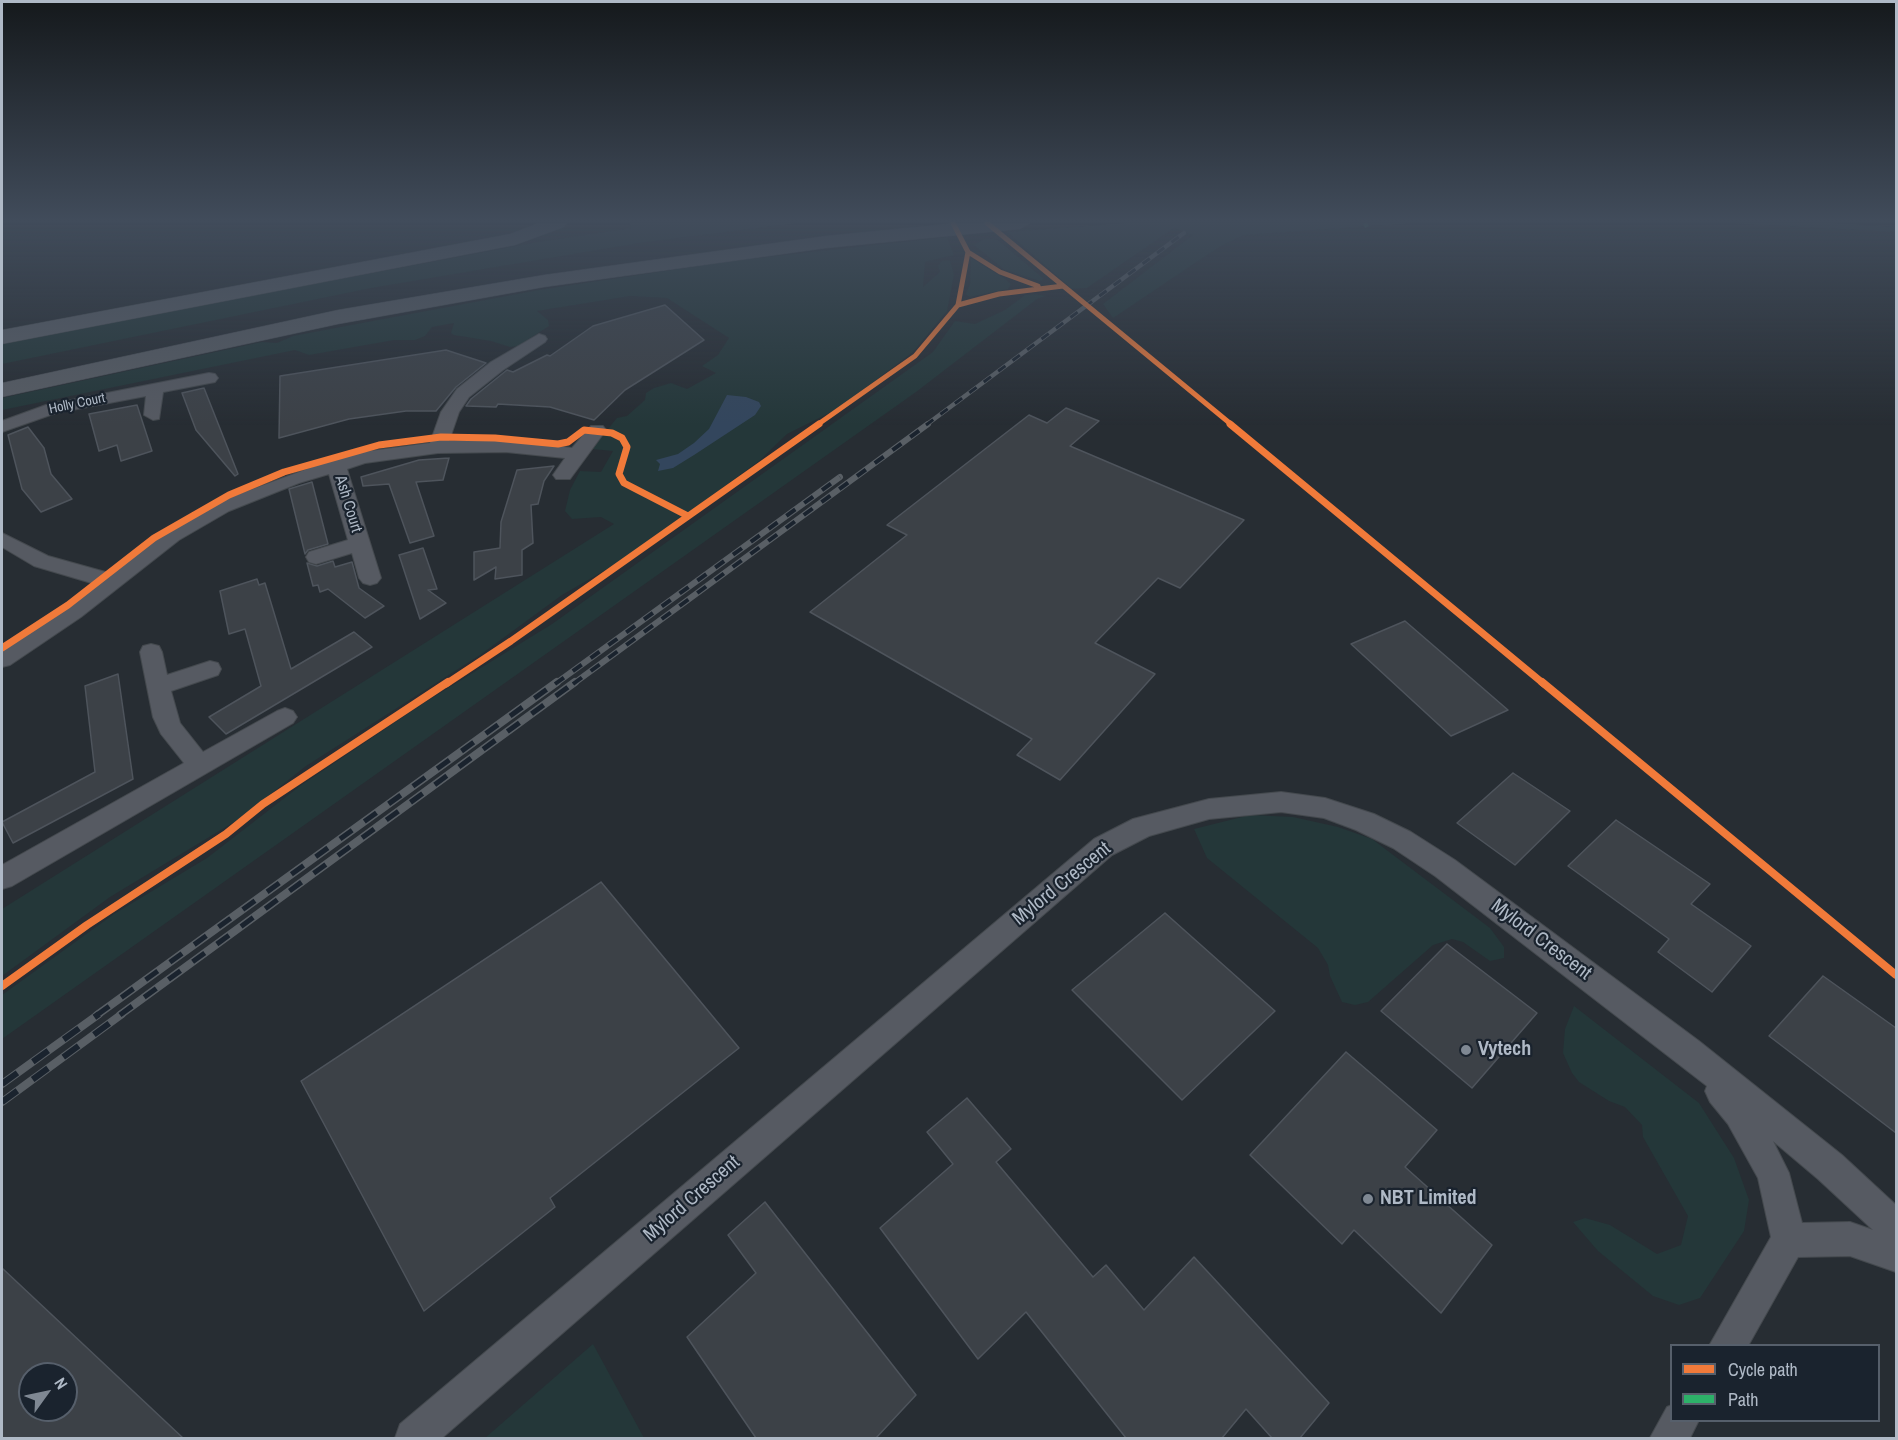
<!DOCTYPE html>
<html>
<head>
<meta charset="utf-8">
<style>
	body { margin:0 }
	#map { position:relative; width:1898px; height:1440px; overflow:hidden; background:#272d33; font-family:"Archivo Narrow",sans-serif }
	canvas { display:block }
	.frame { position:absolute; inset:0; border:3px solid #afb9c6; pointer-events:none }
	.legend { position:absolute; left:1670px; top:1344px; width:210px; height:78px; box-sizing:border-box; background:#1a232e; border:2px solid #565f6b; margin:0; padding:8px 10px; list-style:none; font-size:18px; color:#afb9c6 }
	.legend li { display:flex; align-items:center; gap:12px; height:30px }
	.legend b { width:30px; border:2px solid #565f6b }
	.north { position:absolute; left:18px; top:1362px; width:60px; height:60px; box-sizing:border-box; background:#1a232e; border:2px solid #565f6b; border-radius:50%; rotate:57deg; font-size:16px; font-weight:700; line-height:24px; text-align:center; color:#afb9c6 }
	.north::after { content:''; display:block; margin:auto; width:21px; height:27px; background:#7f8893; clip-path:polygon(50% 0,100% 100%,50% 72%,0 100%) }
</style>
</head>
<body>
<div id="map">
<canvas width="1898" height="1440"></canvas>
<div class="frame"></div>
<ul class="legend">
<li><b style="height:8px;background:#f17a3a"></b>Cycle path</li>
<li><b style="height:8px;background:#2db169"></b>Path</li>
</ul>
<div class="north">N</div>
</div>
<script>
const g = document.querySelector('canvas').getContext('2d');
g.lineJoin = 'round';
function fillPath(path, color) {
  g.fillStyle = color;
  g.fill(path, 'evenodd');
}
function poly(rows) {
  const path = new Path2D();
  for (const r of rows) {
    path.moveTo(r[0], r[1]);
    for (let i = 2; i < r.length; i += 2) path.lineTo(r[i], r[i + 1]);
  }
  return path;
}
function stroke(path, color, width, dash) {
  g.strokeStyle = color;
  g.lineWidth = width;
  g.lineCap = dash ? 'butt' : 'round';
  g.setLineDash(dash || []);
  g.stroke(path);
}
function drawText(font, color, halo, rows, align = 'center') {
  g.font = font + ' "Archivo Narrow",sans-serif';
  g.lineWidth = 4.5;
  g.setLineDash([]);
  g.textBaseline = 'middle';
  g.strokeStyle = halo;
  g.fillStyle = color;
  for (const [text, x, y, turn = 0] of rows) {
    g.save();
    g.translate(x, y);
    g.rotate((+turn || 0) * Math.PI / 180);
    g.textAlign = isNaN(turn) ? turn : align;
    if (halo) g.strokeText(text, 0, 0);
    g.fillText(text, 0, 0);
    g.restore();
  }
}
const green = poly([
	[629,223,797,223,639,243,371,288,2,364,2,342,538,242,632,228],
	[1128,223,1413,223,1244,235,1219,247,1113,318,1103,304,1193,235,1174,228,1087,288,1072,289,1007,232],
	[1728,223,1830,223,1896,227,1896,232],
	[947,237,954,255,925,262,923,287,940,272,938,266,942,261,950,260,954,275,947,311,913,352,839,408,787,434,759,461,628,557,562,595,480,655,306,766,239,819,110,897,2,976,2,909,614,524,601,517,572,519,565,511,570,490,580,471,601,472,613,451,592,449,617,418,627,416,645,400,646,393,654,388,671,383,687,389,716,373,702,366,718,355,729,338,667,298,630,296,537,311,548,320,549,326,518,346,510,347,491,341,454,335,451,333,454,323,432,327,425,336,415,340,394,340,309,355,295,350,2,410,2,398,262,342,277,343,293,336,346,326,539,290,731,261],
	[986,238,998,240,1044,279,1040,281,1005,270,974,245],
	[971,258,1004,278,1011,284,1008,289,969,297,966,294,970,284],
	[1035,294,1046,296,1037,299,916,392,2,1039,2,995,114,914,207,858,300,786,424,703,552,624,933,352,955,321,975,324,1005,310,1025,295],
	[1250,815,1293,817,1338,827,1372,839,1490,928,1504,947,1504,958,1490,961,1463,942,1452,939,1433,945,1368,1002,1355,1005,1342,1002,1330,976,1328,965,1318,948,1207,858,1194,829],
	[1574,1006,1699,1103,1734,1158,1749,1200,1744,1231,1700,1298,1679,1305,1653,1296,1598,1251,1573,1222,1585,1218,1610,1225,1657,1254,1681,1245,1688,1216,1643,1137,1642,1125,1625,1107,1609,1101,1579,1082,1572,1073,1563,1053,1565,1029],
	[593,1344,644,1438,485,1438]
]);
const water = poly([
	[727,395,746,397,759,402,761,406,755,415,694,455,673,468,658,471,660,464,656,460,678,454,694,443,709,429]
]);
const building = poly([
	[665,305,704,340,625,390,594,420,550,407,498,404,496,407,466,406,471,399,507,370,513,372,547,355,550,356,593,326,665,305],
	[446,350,486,363,456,387,436,411,406,411,349,419,279,438,280,376,446,350],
	[204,388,238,474,235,476,196,430,182,393,204,388],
	[137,405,152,451,121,461,117,445,99,451,89,414,137,405],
	[1066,408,1099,421,1070,446,1244,520,1180,588,1158,578,1095,643,1155,674,1060,780,1017,755,1032,739,810,612,907,535,887,525,1029,415,1047,423,1066,408],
	[28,427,44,448,51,474,72,499,41,512,22,489,8,435,28,427],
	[449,458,443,480,416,482,434,536,410,543,389,484,363,486,361,477,419,460,449,458],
	[554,466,544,481,538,504,531,505,533,543,522,550,522,575,495,579,496,567,474,580,474,552,500,548,501,522,517,470,554,466],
	[312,482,328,544,308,550,305,554,289,489,312,482],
	[423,548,437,589,428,590,446,603,420,619,399,555,423,548],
	[333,561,335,567,352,562,359,588,384,606,365,618,328,589,320,592,318,585,313,586,307,563,317,566,333,561],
	[257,579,259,585,265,583,291,669,354,632,372,647,226,734,209,717,261,686,245,629,229,634,220,591,257,579],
	[1405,621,1508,710,1451,736,1351,644,1405,621],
	[118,674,133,779,13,843,2,822,95,772,85,686,118,674],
	[1513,773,1570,811,1515,865,1457,823,1513,773],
	[1616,820,1710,884,1691,904,1751,946,1712,992,1658,952,1669,939,1568,866,1616,820],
	[601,882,739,1048,550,1198,555,1207,424,1311,301,1081,601,882],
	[1165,913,1275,1011,1182,1100,1072,990,1165,913],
	[1447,944,1537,1013,1472,1088,1381,1011,1447,944],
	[1823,976,1896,1028,1896,1133,1769,1036,1823,976],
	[1346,1052,1437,1130,1405,1167,1492,1245,1441,1313,1354,1230,1342,1244,1250,1155,1346,1052],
	[967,1098,1011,1149,996,1162,1093,1277,1106,1265,1144,1310,1194,1257,1329,1403,1300,1438,1272,1438,1246,1409,1222,1438,1126,1438,1026,1312,978,1359,880,1228,953,1164,927,1132,967,1098],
	[765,1202,916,1395,876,1438,756,1438,687,1337,756,1273,728,1235,765,1202],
	[2,1268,183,1438,2,1438,2,1268],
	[30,1374,66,1374,66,1410,30,1410,30,1374]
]);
const street = poly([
	[539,334,545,336,547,339,545,342,503,370,469,397,459,412,449,441,506,440,572,448,591,426,603,426,606,430,570,479,556,479,553,475,565,458,506,452,438,453,365,463,347,469,381,578,377,583,370,585,363,583,359,578,352,553,316,564,309,562,306,557,309,552,348,540,329,474,299,483,229,511,179,540,81,617,10,665,2,667,2,648,95,584,34,566,2,547,2,533,48,556,109,573,165,530,215,503,329,461,363,452,430,443,441,412,457,389,491,362,539,334],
	[209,373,215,374,218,378,215,382,163,392,159,419,153,420,144,415,146,396,56,413,2,432,2,421,46,405,209,373],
	[151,644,159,646,162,652,167,675,210,661,218,663,221,669,218,675,171,691,180,723,203,752,277,711,285,708,293,711,297,717,293,723,12,886,2,889,2,865,184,763,161,734,153,717,140,652,143,646,151,644],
	[1281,792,1325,798,1374,814,1411,832,1455,860,1699,1041,1842,1155,1896,1205,1896,1272,1850,1256,1798,1257,1748,1346,1709,1346,1771,1237,1758,1178,1728,1124,1710,1102,1705,1091,1707,1086,1435,876,1393,848,1356,830,1324,818,1281,812,1209,819,1149,836,1112,855,442,1438,395,1438,400,1424,1094,839,1133,819,1209,799,1281,792],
	[1773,1141,1818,1179,1873,1230,1850,1222,1802,1223,1789,1173,1773,1141],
	[1672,1405,1672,1420,1699,1420,1690,1438,1650,1438,1667,1407,1672,1405]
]);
const secondary = poly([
	[539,223,567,223,564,227,515,245,2,344,2,330,510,234,539,223]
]);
const primary = poly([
	[958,223,1030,223,1020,229,826,248,544,287,338,324,2,397,2,383,338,310,544,275,826,236,958,223]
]);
const railFar3 = poly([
	[926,425,1184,233]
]);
const railFar2 = poly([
	[555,684,840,477],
	[573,684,928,424]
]);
const railFar1 = poly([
	[97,1015,557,682],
	[120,1015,575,682]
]);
const rail = poly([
	[2,1084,99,1014],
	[2,1102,122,1014]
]);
const quiet = poly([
	[1365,223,1367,227]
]);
const cyclewayFar2 = poly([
	[987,223,1232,425],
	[968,252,1000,272,1038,286],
	[958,305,999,294,1063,286],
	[817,425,915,356,958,305,968,252,953,223]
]);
const cyclewayFar1 = poly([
	[1230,424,1544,684],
	[2,648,68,605,154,538,229,495,284,472,379,445,441,437,495,438,558,444,568,442,584,430,612,433,622,438,627,447,619,474,624,483,688,516],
	[446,684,511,641,819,424]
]);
const cycleway = poly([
	[1542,682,1896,975],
	[2,986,87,925,226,834,263,804,448,682]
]);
const markers = [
	[1466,1050,6,"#7f8893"],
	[1368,1199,6,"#7f8893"]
];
const farStreetnames = [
	["Holly Court",77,404,-12]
];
const streetNames = [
	["Ash Court",348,504,73]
];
const nearStreetnames = [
	["Mylord Crescent",1062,884,-39],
	["Mylord Crescent",1541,940,37],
	["Mylord Crescent",692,1199,-41]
];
const nearPoinames = [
	["Vytech",1478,1050],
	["NBT Limited",1380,1199]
];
fillPath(green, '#243739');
fillPath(water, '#33465d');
fillPath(building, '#3c4147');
stroke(building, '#4e545c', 1.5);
stroke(street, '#44494e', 2);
stroke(secondary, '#44494e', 1);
stroke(primary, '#444950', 1);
fillPath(street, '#565a62');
fillPath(secondary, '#5a5f67');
fillPath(primary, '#585d64');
stroke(railFar3, '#595f65', 4.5);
stroke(railFar2, '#595f65', 6);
stroke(railFar1, '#595f65', 8);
stroke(rail, '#595f65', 8);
stroke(railFar3, '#1a232e', 3, [9]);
stroke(railFar2, '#1a232e', 4, [11]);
stroke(railFar1, '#1a232e', 5, [15]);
stroke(rail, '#1a232e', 6, [19]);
stroke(quiet, '#2db169', 4, [8, 4]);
stroke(cyclewayFar2, '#f17a3a', 5);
stroke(cyclewayFar1, '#f17a3a', 7);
stroke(cycleway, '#f17a3a', 8);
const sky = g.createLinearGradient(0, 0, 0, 425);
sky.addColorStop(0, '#15191c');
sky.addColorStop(0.52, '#414c5b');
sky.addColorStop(1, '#414c5b00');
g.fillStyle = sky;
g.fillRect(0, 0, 1898, 425);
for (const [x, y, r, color] of markers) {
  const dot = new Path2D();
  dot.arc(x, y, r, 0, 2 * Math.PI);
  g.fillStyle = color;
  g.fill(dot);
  stroke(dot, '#1a232e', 2);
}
drawText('14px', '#afb9c6', '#1a232e', farStreetnames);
drawText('16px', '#afb9c6', '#1a232e', streetNames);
drawText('20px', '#afb9c6', '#1a232e', nearStreetnames);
drawText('bold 20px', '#afb9c6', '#1a232e', nearPoinames, 'left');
</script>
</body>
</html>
